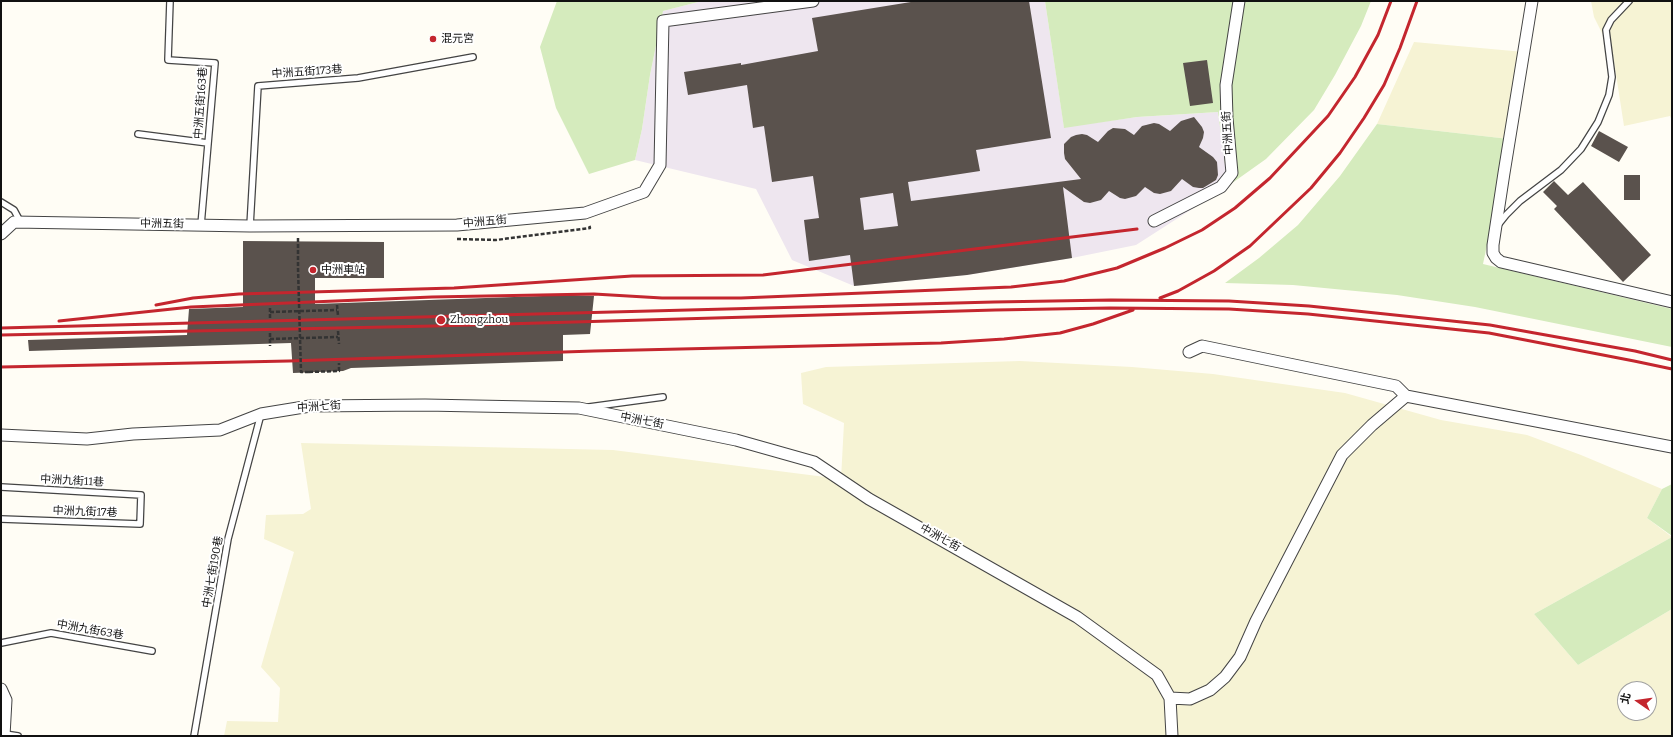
<!DOCTYPE html>
<html>
<head>
<meta charset="utf-8">
<style>
	body { margin:0 }
	#map { position:relative; width:1673px; height:737px; overflow:hidden; background:#fffdf5; font-family:Bitter,"Noto Sans TC",serif }
	canvas { display:block }
	.frame { position:absolute; inset:0; border:2px solid #111; pointer-events:none }
	.north { position:absolute; left:1617px; top:681px; width:40px; height:40px; box-sizing:border-box; background:#fff; border:1px solid #a0a0a0; border-radius:50%; rotate:283deg; font-size:11px; font-weight:700; line-height:16px; text-align:center; color:#111 }
	.north::after { content:''; display:block; margin:auto; width:14px; height:18px; background:#c4262e; clip-path:polygon(50% 0,100% 100%,50% 72%,0 100%) }
</style>
</head>
<body>
<div id="map">
<canvas width="1673" height="737"></canvas>
<div class="frame"></div>
<div class="north">北</div>
</div>
<script>
const g = document.querySelector('canvas').getContext('2d');
g.lineJoin = 'round';
function fillPath(path, color) {
  g.fillStyle = color;
  g.fill(path, 'evenodd');
}
function poly(rows) {
  const path = new Path2D();
  for (const r of rows) {
    path.moveTo(r[0], r[1]);
    for (let i = 2; i < r.length; i += 2) path.lineTo(r[i], r[i + 1]);
  }
  return path;
}
function stroke(path, color, width, dash) {
  g.strokeStyle = color;
  g.lineWidth = width;
  g.lineCap = dash ? 'butt' : 'round';
  g.setLineDash(dash || []);
  g.stroke(path);
}
function drawText(font, color, halo, rows, align = 'center') {
  g.font = font + ' Bitter,"Noto Sans TC",serif';
  g.lineWidth = 4;
  g.setLineDash([]);
  g.textBaseline = 'middle';
  g.strokeStyle = halo;
  g.fillStyle = color;
  for (const [text, x, y, turn = 0] of rows) {
    g.save();
    g.translate(x, y);
    g.rotate((+turn || 0) * Math.PI / 180);
    g.textAlign = isNaN(turn) ? turn : align;
    if (halo) g.strokeText(text, 0, 0);
    g.fillText(text, 0, 0);
    g.restore();
  }
}
const industrial = poly([
	[702,1,1045,1,1064,127,1137,117,1218,112,1228,186,1136,245,1072,258,967,275,854,286,792,260,756,189,635,160,642,129,650,75,663,11]
]);
const farmland = poly([
	[1591,1,1672,1,1672,121,1670,116,1624,126,1613,55,1594,17],
	[1414,42,1524,52,1509,139,1377,124],
	[1020,361,1132,367,1213,374,1345,393,1441,420,1527,435,1581,455,1662,489,1647,518,1672,537,1534,614,1578,665,1672,609,1672,736,224,736,227,721,278,722,280,688,261,667,294,552,264,539,266,515,303,514,311,509,301,443,613,450,841,479,844,423,803,404,801,373,826,367],
	[1625,689,1649,689,1649,713,1625,713]
]);
const green = poly([
	[557,1,702,1,663,11,650,75,642,129,635,160,589,174,556,108,540,47],
	[1045,1,1371,1,1361,26,1335,75,1314,110,1266,159,1228,186,1218,112,1137,117,1064,128],
	[1377,124,1509,139,1483,264,1672,309,1672,347,1475,307,1397,295,1293,285,1225,283,1259,258,1298,225,1340,176],
	[1672,484,1672,536,1647,518,1662,489],
	[1672,537,1672,609,1578,665,1534,614]
]);
const building = poly([
	[917,1,1029,1,1051,138,976,150,980,171,908,182,911,201,1081,179,1065,159,1064,153,1064,144,1071,137,1076,135,1082,134,1087,135,1098,142,1108,131,1113,128,1125,129,1134,135,1142,126,1154,123,1159,124,1170,131,1181,121,1194,117,1202,127,1204,132,1203,138,1199,147,1213,157,1217,162,1218,175,1216,180,1203,188,1199,188,1193,187,1182,179,1171,191,1160,194,1154,193,1145,187,1136,196,1125,199,1120,198,1109,191,1101,200,1090,203,1084,202,1063,187,1072,258,967,275,854,286,850,255,809,261,804,220,819,218,813,176,772,182,764,126,753,128,747,85,688,95,684,72,741,63,741,65,818,51,812,18],
	[893,193,898,226,864,230,860,198],
	[1207,60,1213,103,1190,106,1183,63],
	[1599,131,1628,147,1619,162,1591,146],
	[1624,175,1640,175,1640,200,1624,200],
	[1554,181,1568,195,1583,182,1651,255,1623,282,1554,209,1557,206,1543,192],
	[243,241,384,242,384,278,315,278,315,304,571,295,594,296,590,334,563,335,563,361,351,368,343,371,293,373,291,343,29,351,28,340,187,335,189,309,243,307]
]);
const path = poly([
	[298,238,298,268],
	[457,239,496,240,590,228,589,224],
	[337,305,338,316],
	[270,308,270,318],
	[270,312,337,310],
	[338,331,339,344],
	[270,333,270,346],
	[270,339,338,337],
	[309,372,339,371,339,363]
]);
const lane = poly([
	[170,1,168,60,215,63,201,225],
	[138,134,208,143],
	[1,202,14,210,21,223],
	[1498,225,1506,215,1520,201,1561,170,1581,149,1598,122,1609,95,1612,77,1606,30,1611,20,1629,1],
	[250,226,258,86,358,78,473,57],
	[589,407,663,397],
	[1,487,141,495,140,524,1,519],
	[1,643,51,633,152,651],
	[5,734,18,736],
	[194,736,228,539,261,414]
]);
const street = poly([
	[1532,1,1504,173,1493,245,1493,253,1496,258,1501,262,1672,302],
	[1154,221,1221,187,1232,173,1227,118,1226,85,1239,1],
	[1,234,14,222,250,226,457,225,585,213,644,192,660,165,663,21,813,1],
	[1189,352,1202,346,1396,386,1406,396],
	[1,435,87,439,133,434,220,430,261,414,310,406,425,405,579,408,736,440,814,462,869,499,1077,617,1157,675,1170,698,1172,736],
	[1,689,6,700,4,736],
	[1170,698,1190,699,1210,690,1225,677,1240,657,1256,621,1342,455,1372,425,1406,396,1672,447]
]);
const rail = poly([
	[1160,298,1178,291,1214,271,1250,246,1311,188,1340,153,1364,118,1384,85,1400,48,1417,1],
	[156,305,193,298,239,294,454,288,632,276,763,275,1137,229],
	[59,321,191,307,432,297,594,294,662,298,741,298,1011,287,1064,281,1117,268,1165,248,1202,230,1235,208,1270,178,1328,116,1355,77,1378,35,1391,1],
	[1,328,994,302,1111,300,1229,301,1309,306,1490,325,1635,351,1672,360],
	[1,335,434,326,995,310,1110,308,1229,309,1308,314,1489,333,1634,361,1672,369],
	[1,367,289,361,594,351,941,343,1004,339,1060,333,1093,324,1133,310]
]);
const pathBridge = poly([
	[298,268,301,372,309,372]
]);
const markers = [
	[433,39,4,"#c4262e"],
	[313,270,4,"#c4262e"],
	[441,320,5,"#c4262e"]
];
const poiNames = [
	["混元宮",441,39],
	["中洲車站",321,270],
	["Zhongzhou",450,320]
];
const streetNames = [
	["中洲五街173巷",307,72,-4],
	["中洲五街163巷",201,103,-86],
	["中洲五街",1228,133,-94],
	["中洲五街",485,222,-5],
	["中洲五街",162,224,1],
	["中洲七街",319,407,-4],
	["中洲七街",642,421,11],
	["中洲九街11巷",72,481,3],
	["中洲九街17巷",85,512,2],
	["中洲七街",940,538,29],
	["中洲七街190巷",213,572,-80],
	["中洲九街63巷",90,630,10]
];
fillPath(industrial, '#eee6ef');
fillPath(farmland, '#f6f3d4');
fillPath(green, '#d5ebbd');
fillPath(building, '#5a524d');
stroke(lane, '#444', 8);
stroke(street, '#444', 13);
stroke(path, '#333', 2.5, [4, 2]);
stroke(lane, '#fff', 5.5);
stroke(street, '#fff', 11);
stroke(rail, '#c4262e', 3);
stroke(pathBridge, '#333', 2.5, [4, 2]);
for (const [x, y, r, color] of markers) {
  const dot = new Path2D();
  dot.arc(x, y, r, 0, 2 * Math.PI);
  g.fillStyle = color;
  g.fill(dot);
  stroke(dot, '#fff', 1.5);
}
drawText('11px', '#111', '#fff', poiNames, 'left');
drawText('11px', '#111', '#fff', streetNames);
</script>
</body>
</html>
